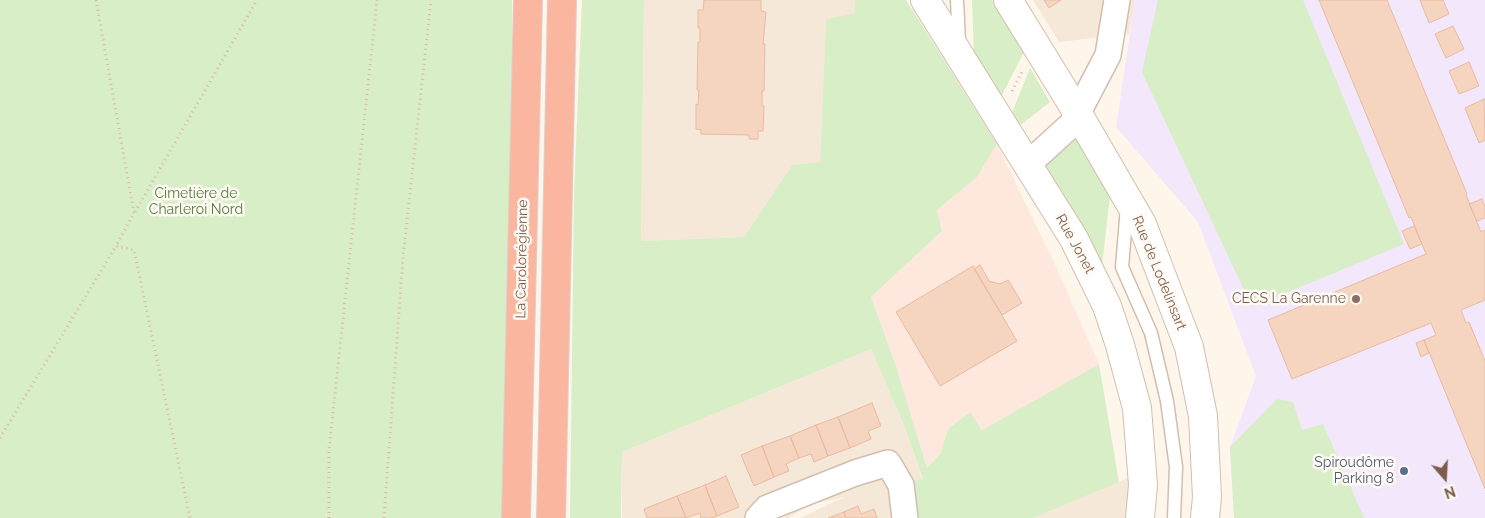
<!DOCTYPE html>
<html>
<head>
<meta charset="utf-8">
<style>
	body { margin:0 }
	#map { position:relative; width:1485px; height:518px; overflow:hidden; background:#fef6eb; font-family:Raleway,sans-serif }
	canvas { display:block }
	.north { position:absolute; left:1420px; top:453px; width:50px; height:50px; -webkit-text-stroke:4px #fffaf3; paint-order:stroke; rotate:161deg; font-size:14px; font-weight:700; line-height:20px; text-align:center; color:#7c5c4b }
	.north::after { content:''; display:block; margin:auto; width:18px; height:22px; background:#7c5c4b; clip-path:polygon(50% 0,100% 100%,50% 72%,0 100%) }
</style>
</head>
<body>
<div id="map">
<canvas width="1485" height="518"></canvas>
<div class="north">N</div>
</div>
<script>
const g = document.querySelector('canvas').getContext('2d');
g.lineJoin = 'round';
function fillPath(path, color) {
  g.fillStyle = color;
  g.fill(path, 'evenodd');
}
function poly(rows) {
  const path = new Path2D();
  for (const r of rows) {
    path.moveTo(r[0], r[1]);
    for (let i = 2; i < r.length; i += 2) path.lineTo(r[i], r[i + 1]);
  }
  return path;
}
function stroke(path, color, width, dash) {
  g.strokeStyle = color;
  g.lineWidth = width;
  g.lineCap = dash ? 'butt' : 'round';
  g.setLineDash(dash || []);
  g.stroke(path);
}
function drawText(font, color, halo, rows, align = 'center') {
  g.font = font + ' Raleway,sans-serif';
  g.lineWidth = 5;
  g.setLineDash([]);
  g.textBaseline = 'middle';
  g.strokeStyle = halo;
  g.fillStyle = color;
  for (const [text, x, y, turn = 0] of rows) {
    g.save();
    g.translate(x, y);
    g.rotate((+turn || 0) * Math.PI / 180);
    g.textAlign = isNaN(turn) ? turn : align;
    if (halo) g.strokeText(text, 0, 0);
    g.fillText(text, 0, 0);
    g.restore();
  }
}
const residential = poly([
	[644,0,855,0,856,13,826,19,820,162,792,165,744,237,641,241],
	[1033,0,1135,0,1129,34,1059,42],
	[871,349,905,428,923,480,907,518,800,518,844,497,808,505,789,518,622,518,622,452],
	[1142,472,1129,518,1033,518]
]);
const commercial = poly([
	[997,144,1058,271,1099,364,982,430,970,412,948,429,940,454,927,468,896,366,871,297,942,231,937,210,977,177]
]);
const education = poly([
	[1135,0,1485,0,1485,518,1234,518,1230,447,1256,376,1198,222,1116,127]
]);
const green = poly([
	[0,0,512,0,513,301,502,518,0,518],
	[582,0,644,0,641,241,744,237,792,165,820,162,826,19,855,13,855,0,906,0,997,144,977,177,937,210,942,231,871,297,896,366,927,468,940,454,948,429,970,412,982,430,1099,364,1119,482,1033,518,916,518,913,482,923,479,905,428,871,349,622,452,621,518,570,518,574,192],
	[972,0,992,0,1024,52,1001,97,974,54],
	[1158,0,1303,0,1404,244,1252,307,1142,72],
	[1030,68,1050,102,1018,127,1011,115],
	[1080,136,1111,188,1102,265,1042,168],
	[1277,399,1293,402,1302,430,1323,424,1364,518,1234,518,1230,447]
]);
const building = poly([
	[704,0,761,0,761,11,766,12,763,44,765,44,764,91,762,91,762,106,764,106,763,131,758,131,758,139,749,139,749,135,701,134,701,130,696,129,696,104,698,105,699,90,697,90,698,42,700,42,700,28,698,28,698,10,703,10,704,0],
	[1044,0,1061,0,1049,8,1044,0],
	[1319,0,1387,0,1467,194,1466,195,1481,232,1485,230,1485,300,1461,310,1466,323,1469,322,1485,361,1485,489,1424,340,1436,335,1431,323,1292,379,1268,320,1426,254,1411,217,1409,218,1319,0],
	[1420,0,1443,0,1449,14,1429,23,1420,0],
	[1453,26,1464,49,1446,58,1435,34,1453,26],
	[1469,62,1479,86,1459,94,1449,71,1469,62],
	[1484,99,1485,140,1479,143,1465,108,1484,99],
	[1482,199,1485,207,1485,218,1477,221,1469,204,1482,199],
	[1414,226,1422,244,1410,249,1402,231,1414,226],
	[980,265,989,281,1000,284,1008,280,1022,303,1002,315,974,269,980,265],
	[973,266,1017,341,940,386,896,312,973,266],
	[1424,340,1429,353,1421,357,1416,343,1424,340],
	[872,403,881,426,868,431,871,439,850,448,838,417,872,403],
	[838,417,850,448,828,456,816,425,838,417],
	[816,425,828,456,814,462,811,454,799,458,790,436,816,425],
	[790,436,799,458,786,464,789,471,774,477,762,446,790,436],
	[762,446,774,477,754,486,741,455,762,446],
	[726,476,739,507,717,516,705,485,726,476],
	[705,485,717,516,711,518,701,518,700,513,686,518,677,496,705,485],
	[677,496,686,518,647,518,644,509,677,496],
	[858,506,861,514,874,509,877,518,846,518,844,512,858,506],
	[844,512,846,518,828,518,844,512]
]);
const path = poly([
	[96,0,134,213,116,246],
	[1012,91,1022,72],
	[135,212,257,0],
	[0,438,116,246,134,250,190,518],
	[329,518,329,450,377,0],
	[384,518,403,257,431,0]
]);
const service = poly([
	[957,0,959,42],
	[1127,207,1122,267,1151,333,1167,401,1176,467,1174,518]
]);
const minor = poly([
	[1027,165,1072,124,1108,55,1117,0],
	[758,518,767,508,855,473,888,463,901,485,905,518]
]);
const tertiary = poly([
	[925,0,1074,239,1107,306,1120,345,1137,408,1143,485,1140,518],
	[1008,0,1077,112,1142,224,1189,347,1203,416,1207,497,1205,518]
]);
const motorway = poly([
	[516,518,528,0],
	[551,518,562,0]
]);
const markers = [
	[1356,299,5,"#8d6e63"],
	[1404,471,5,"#5c6f8a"]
];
const parkNames = [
	["Cimetière de",196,194],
	["Charleroi Nord",196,210]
];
const streetNames = [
	["Rue Jonet",1075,244,61],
	["La Carolorégienne",522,259,-89],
	["Rue de Lodelinsart",1159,273,68]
];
const educationNames = [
	["CECS La Garenne",1346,299]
];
const serviceNames = [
	["Spiroudôme",1394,463],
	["Parking 8",1394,479]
];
fillPath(residential, '#f6e8d8');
fillPath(commercial, '#fee8de');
fillPath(education, '#f3e7fb');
fillPath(green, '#d7eec7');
fillPath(building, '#f5d5c0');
stroke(building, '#e9bba0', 1);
stroke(service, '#d2beae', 15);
stroke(minor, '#d2beae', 28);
stroke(tertiary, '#d2beae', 30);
stroke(motorway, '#dad1cd', 30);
stroke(path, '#dbb8a2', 3, [1, 4]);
stroke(service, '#fff', 12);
stroke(minor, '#fff', 25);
stroke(tertiary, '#fff', 28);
stroke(motorway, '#fbb69f', 28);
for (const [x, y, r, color] of markers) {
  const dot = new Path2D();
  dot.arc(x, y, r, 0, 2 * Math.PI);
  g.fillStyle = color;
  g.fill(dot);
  stroke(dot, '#fffaf3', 2);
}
drawText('14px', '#527c3f', '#fffaf3', parkNames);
drawText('14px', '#7c5c4b', '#fffaf3', streetNames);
drawText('14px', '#785e54', '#fffaf3', educationNames, 'right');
drawText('14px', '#4e5e75', '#fffaf3', serviceNames, 'right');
</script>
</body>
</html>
